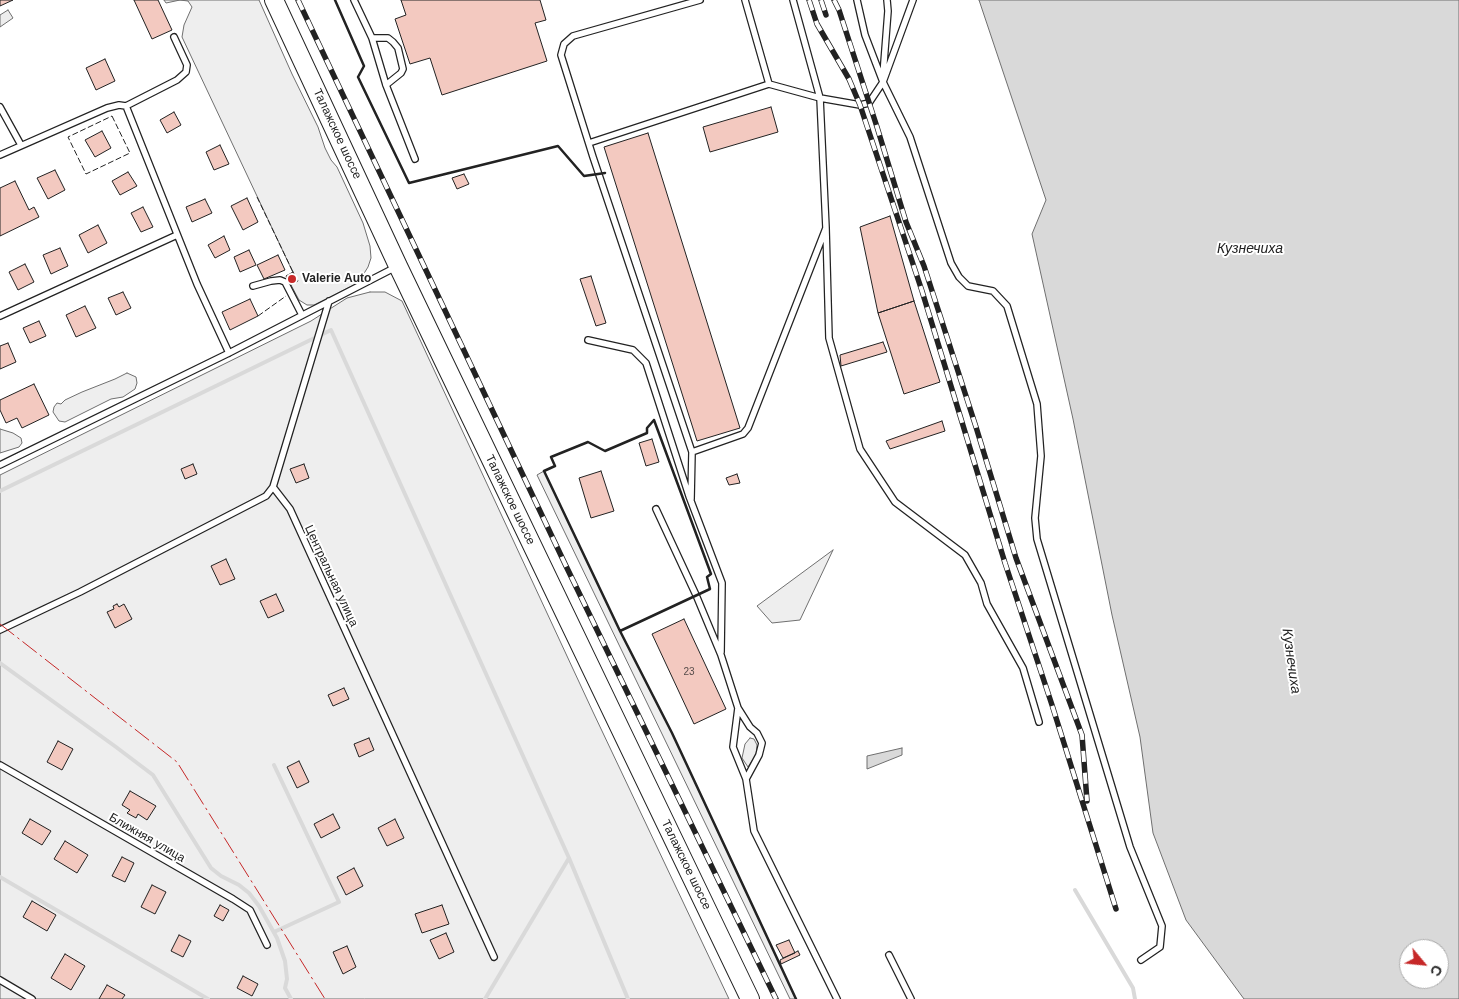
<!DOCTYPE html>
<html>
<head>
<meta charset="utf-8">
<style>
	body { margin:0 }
	#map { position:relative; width:1459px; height:999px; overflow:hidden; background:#fff; font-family:Helvetica,sans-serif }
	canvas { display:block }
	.north { position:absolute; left:1399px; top:939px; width:50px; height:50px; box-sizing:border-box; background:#fff; border:1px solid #a7a7a7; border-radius:50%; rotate:118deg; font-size:14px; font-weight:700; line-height:20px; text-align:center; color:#222 }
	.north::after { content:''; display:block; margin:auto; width:18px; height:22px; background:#c62828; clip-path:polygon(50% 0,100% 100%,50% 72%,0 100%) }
</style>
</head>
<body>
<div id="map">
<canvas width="1459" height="999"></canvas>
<div class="north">С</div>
</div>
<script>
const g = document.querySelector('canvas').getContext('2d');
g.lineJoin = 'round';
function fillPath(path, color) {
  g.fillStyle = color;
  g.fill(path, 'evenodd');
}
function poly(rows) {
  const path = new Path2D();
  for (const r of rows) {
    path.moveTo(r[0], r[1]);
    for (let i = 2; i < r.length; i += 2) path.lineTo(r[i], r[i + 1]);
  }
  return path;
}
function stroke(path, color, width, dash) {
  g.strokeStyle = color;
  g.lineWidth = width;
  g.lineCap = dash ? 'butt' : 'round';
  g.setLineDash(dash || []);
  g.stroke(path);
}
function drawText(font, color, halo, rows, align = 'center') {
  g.font = font + ' Helvetica,sans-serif';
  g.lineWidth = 4;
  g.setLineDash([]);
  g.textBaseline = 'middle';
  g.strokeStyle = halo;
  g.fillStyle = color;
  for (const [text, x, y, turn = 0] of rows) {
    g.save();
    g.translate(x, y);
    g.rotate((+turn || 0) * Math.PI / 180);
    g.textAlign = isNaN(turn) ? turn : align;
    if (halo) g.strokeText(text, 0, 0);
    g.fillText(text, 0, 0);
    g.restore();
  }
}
const green = poly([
	[164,0,259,0,292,74,318,127,325,148,331,160,337,167,363,223,370,246,371,258,368,267,358,283,314,305,307,305,299,300,291,285,297,281,182,37,184,25,192,7,188,1,180,0,166,3,164,0],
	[370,292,385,292,402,301,593,712,729,999,0,999,0,475,311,321,347,298,370,292],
	[127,373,136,377,137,383,135,389,123,397,111,399,65,422,59,421,53,412,54,407,57,403,61,404,65,400,82,392,115,379,127,373],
	[0,429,13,433,21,438,22,443,19,447,0,453,0,429],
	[544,471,620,631,672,733,796,999,790,999,537,475,544,471],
	[833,550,800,620,772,623,757,606,833,550],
	[750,738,754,739,757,745,756,755,748,767,742,758,745,744,750,738]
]);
const parking = poly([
	[8,10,13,18,0,27,0,15,8,10]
]);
const water = poly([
	[979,0,1459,0,1459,999,1244,999,1186,920,1153,833,1140,737,1112,615,1073,419,1032,234,1046,200,979,0],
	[1409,949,1439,949,1439,979,1409,979,1409,949],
	[902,748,902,755,867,769,867,756,902,748]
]);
const stream = poly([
	[0,491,331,330,569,858,628,999],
	[0,663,116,747,153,775,211,868,221,876,239,885,249,893,259,906,277,938,285,961,287,979,285,988,291,999],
	[274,765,339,902,274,932],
	[0,877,208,999],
	[1075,890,1133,988,1135,999],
	[485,999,569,858]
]);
const building = poly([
	[0,0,13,0,0,6,0,0],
	[134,0,158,0,172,30,152,39,134,0],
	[401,0,540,0,546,20,535,23,547,61,442,95,430,58,410,64,395,19,406,15,401,0],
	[105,59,115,81,96,90,86,68,105,59],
	[771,107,778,132,710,152,703,127,771,107],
	[174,112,181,125,167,133,160,120,174,112],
	[102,131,111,148,95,157,85,140,102,131],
	[648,133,740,428,697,441,604,147,648,133],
	[220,145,229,164,214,170,206,152,220,145],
	[55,170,65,190,48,199,37,178,55,170],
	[128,172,137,186,120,195,112,181,128,172],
	[464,174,469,184,457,189,452,178,464,174],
	[15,181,29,210,34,207,39,217,0,236,0,188,15,181],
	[247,198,258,222,243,230,231,206,247,198],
	[205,199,212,213,192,222,186,207,205,199],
	[143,207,153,227,141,232,131,213,143,207],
	[890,216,914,301,878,313,860,227,890,216],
	[98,225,107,243,88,253,79,235,98,225],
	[224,236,230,250,215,258,208,245,224,236],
	[60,248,68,266,51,274,43,255,60,248],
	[249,250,256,265,240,272,234,257,249,250],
	[278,255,285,270,264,279,257,265,278,255],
	[25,264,34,282,18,290,9,272,25,264],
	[293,272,298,281,291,285,286,276,293,272],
	[591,276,606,323,596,326,580,279,591,276],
	[123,292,131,308,116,315,108,298,123,292],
	[250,299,258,316,230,330,222,312,250,299],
	[914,301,940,382,904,394,878,313,914,301],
	[85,306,96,328,76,337,66,315,85,306],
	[39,321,46,336,30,343,23,328,39,321],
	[883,342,887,352,841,366,840,355,883,342],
	[8,343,16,362,0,369,0,346,8,343],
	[34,384,49,415,22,428,17,418,6,423,0,410,0,400,34,384],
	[942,421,945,431,890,449,886,441,942,421],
	[652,439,659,462,646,466,639,443,652,439],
	[193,464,197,474,185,479,181,469,193,464],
	[304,464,309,478,296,483,290,469,304,464],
	[601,471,614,511,591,518,579,478,601,471],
	[737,474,740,483,729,485,726,478,737,474],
	[226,559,235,579,220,585,211,566,226,559],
	[276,594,284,611,268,618,260,601,276,594],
	[117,604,119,607,124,604,132,619,115,628,107,612,114,609,113,606,117,604],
	[684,619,726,709,694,724,652,634,684,619],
	[344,688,349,699,333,706,328,695,344,688],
	[369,738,374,750,359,757,354,744,369,738],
	[58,741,73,749,62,770,47,762,58,741],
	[299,761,309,782,297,788,287,767,299,761],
	[130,791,156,806,147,820,138,814,136,818,127,813,130,810,122,805,130,791],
	[333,814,340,828,321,838,314,824,333,814],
	[30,819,51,831,42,845,22,833,30,819],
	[395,819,404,838,387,846,378,828,395,819],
	[65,841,88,855,77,873,54,859,65,841],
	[122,857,134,863,125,882,112,876,122,857],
	[354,868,363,886,346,895,337,877,354,868],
	[152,885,166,892,155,914,141,907,152,885],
	[32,901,56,915,47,931,23,917,32,901],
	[220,905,229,910,223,921,214,916,220,905],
	[442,905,449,924,422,933,415,914,442,905],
	[446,933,454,952,439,959,430,940,446,933],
	[179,935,191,941,183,957,171,951,179,935],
	[789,940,795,953,783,958,776,945,789,940],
	[347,946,356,967,343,974,333,952,347,946],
	[798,951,800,955,781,964,780,960,798,951],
	[65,954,85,966,71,990,51,978,65,954],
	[243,976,258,984,252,996,237,988,243,976],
	[107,985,125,995,122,999,99,999,107,985]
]);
const service = poly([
	[354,0,372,38,386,85,415,159],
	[745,0,769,84],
	[857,0,865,35,883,82,910,137,951,263,959,277,968,286,993,291,1007,306,1037,404,1041,456,1035,518,1037,539,1130,847,1162,926,1160,947,1141,960],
	[372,38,388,38,393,42,398,48,403,69,401,73,386,85],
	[883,75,888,11,887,0],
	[126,106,177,80,186,72,187,65,174,37],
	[0,107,21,145],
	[589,143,769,84,820,98,860,105,869,103,883,82,913,0],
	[0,155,107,108,119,105,126,106,197,284,229,353],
	[826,228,829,338,860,449,895,502,965,555,981,583,987,604,1023,668,1039,722],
	[253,286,271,281,280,280,285,282,302,315],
	[0,316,177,235],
	[588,340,633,350,646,363,689,496,722,583,721,652],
	[692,452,743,434,748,428,826,228,820,98,793,0],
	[0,465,229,353,396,267],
	[273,487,329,301],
	[691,499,692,452,593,157,561,55,564,44,573,36,700,0],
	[656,509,696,595,721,655,738,708,733,747,746,779,754,831,837,999],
	[0,630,80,592,266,496,273,487,290,509,494,957],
	[738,708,750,727,757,733,762,743,759,755,746,779],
	[0,765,233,899,250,910,267,945],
	[889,955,911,999],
	[0,980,32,999]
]);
const primary = poly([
	[274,0,398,266,750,999]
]);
const rail = poly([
	[298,0,566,566,776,999],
	[809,0,817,24,849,79,860,105,922,291,1005,563,1052,705,1116,909],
	[821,0,826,15],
	[834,0,839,10,877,127,906,222,924,266,976,427,1016,558,1082,735,1087,801]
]);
const fence = poly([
	[112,116,130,153,86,174,68,137,112,116],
	[257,197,293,272],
	[258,316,286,296]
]);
const wall = poly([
	[335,0,364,66,358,77,409,183,558,146,584,176,605,173],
	[654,420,711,574,707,577,710,589,620,631,672,733,796,999],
	[654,420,711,574,707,577,710,589,620,631,544,471,555,466,551,457,588,442,605,451,647,433,647,428,654,420]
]);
const power = poly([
	[0,624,177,762,325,999]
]);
const markers = [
	[292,279,5,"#c62828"]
];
const numberNames = [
	["23",689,672]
];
const streetNames = [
	["Талажское шоссе",337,134,65],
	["Талажское шоссе",510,500,64],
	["Центральная улица",331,576,65],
	["Ближняя улица",147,838,30],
	["Талажское шоссе",686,865,64]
];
const poiNames = [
	["Valerie Auto",302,279]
];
const waterNames = [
	["Кузнечиха",1250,249],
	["Кузнечиха",1291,661,82]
];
fillPath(green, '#eee');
stroke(green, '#6f6f6f', 1);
fillPath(parking, '#ededed');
stroke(parking, '#6f6f6f', 1);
fillPath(water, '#d9d9d9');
stroke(water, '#6f6f6f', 1);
stroke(stream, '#d9d9d9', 4);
fillPath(building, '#f3c9c0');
stroke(building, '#222', 1);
stroke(service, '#222', 8);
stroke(primary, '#222', 20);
stroke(service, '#fff', 5.5);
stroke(primary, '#fff', 18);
stroke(rail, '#222', 5.5);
stroke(rail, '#fff', 4, [11]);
stroke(fence, '#222', 1, [6, 2.5]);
stroke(wall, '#222', 2.5);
stroke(power, '#c62828', 1, [18, 4, 2.5, 4]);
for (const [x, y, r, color] of markers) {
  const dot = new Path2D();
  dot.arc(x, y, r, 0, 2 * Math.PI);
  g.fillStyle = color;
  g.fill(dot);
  stroke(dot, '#fff', 2);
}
drawText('10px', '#564c4a', null, numberNames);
drawText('12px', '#222', '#fff', streetNames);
drawText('bold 12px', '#222', '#fff', poiNames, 'left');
drawText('italic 14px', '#222', '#fff', waterNames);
</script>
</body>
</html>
